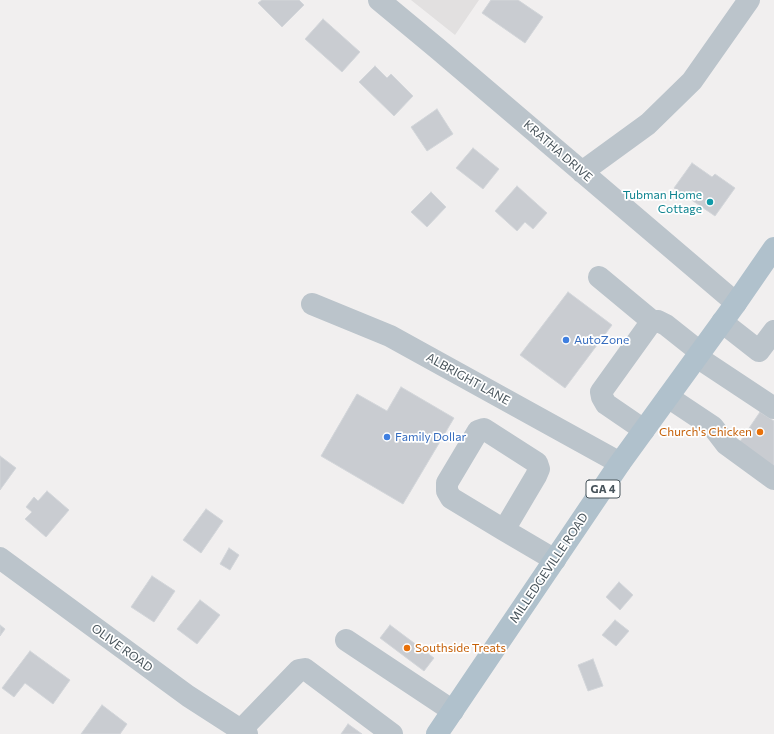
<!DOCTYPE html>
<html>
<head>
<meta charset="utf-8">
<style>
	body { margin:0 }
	canvas { display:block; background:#f1efef }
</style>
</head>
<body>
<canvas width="774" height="734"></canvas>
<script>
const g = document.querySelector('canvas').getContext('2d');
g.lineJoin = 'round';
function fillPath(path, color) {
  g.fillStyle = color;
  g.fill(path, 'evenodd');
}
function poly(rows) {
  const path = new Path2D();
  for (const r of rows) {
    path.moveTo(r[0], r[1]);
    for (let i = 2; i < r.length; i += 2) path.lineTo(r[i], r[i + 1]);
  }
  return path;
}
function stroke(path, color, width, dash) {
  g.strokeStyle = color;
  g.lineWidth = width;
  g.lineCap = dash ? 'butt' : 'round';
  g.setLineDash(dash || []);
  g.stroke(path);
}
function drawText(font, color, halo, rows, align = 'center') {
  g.font = font + ' Commissioner,sans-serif';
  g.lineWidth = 3.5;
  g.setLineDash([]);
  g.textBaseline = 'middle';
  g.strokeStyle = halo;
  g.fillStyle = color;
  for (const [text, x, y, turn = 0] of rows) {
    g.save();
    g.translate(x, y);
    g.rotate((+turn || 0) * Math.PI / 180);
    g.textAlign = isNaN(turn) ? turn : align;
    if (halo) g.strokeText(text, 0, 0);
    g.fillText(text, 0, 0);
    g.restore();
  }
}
const education = poly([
	[411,0,479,0,455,35]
]);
const building = poly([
	[262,0,299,0,304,5,282,27,258,3,262,0],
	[491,0,518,0,543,17,525,43,482,13,491,0],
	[323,19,360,52,342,72,305,39,323,19],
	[375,66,387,78,391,74,413,96,394,116,359,82,375,66],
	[437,109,453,134,427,151,411,127,437,109],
	[473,148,499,169,483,189,456,168,473,148],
	[692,163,712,177,715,174,735,188,715,216,674,188,692,163],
	[517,186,547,213,533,229,525,222,517,231,495,211,517,186],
	[431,192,446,207,427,227,411,212,431,192],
	[568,292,612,325,565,388,520,355,568,292],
	[401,387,454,418,403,504,321,456,357,394,387,411,401,387],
	[760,412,774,421,774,469,739,443,760,412],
	[0,456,16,468,0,490,0,456],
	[47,491,69,510,46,537,25,519,32,512,26,507,34,497,38,501,47,491],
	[206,509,223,521,201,553,183,540,206,509],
	[229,548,239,555,230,570,220,564,229,548],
	[152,576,175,591,154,622,131,607,152,576],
	[619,582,633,595,620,610,606,597,619,582],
	[200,600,220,615,197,644,177,629,200,600],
	[615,620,629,631,616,646,602,635,615,620],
	[0,625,5,629,0,636,0,625],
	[390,625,434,658,424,671,380,638,390,625],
	[30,651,70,680,53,704,25,683,14,697,2,688,30,651],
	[593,659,603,686,588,691,578,665,593,659],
	[102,705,127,724,120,734,81,734,102,705],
	[348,724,362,734,341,734,348,724]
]);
const minor = poly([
	[379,0,438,49,736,303],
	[582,172,648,124,692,81,749,0],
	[599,277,652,321],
	[312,304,390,336,620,463],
	[722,322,759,351,774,331],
	[697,357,774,408],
	[668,397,713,427,726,444,774,479],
	[644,430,606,404,602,397,601,392,652,321,658,321,666,325,700,352],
	[504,530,536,476,539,469,537,463,484,429,478,431,447,483,447,491,451,498,504,530,555,560],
	[0,558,188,696,247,734],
	[346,640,453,711],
	[241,730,299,670,305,669,392,734]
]);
const major = poly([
	[437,734,620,463,736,303,774,248]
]);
const markers = [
	[710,202,4,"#0f9aa8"],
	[566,340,4,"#3f7fe0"],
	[760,432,4,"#e8710a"],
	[387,437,4,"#3f7fe0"],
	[407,648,4,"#e8710a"]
];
const shields = [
	[603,489,34]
];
const shieldNames = [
	["GA 4",603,489]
];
const streetNames = [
	["KRATHA DRIVE",558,151,41],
	["ALBRIGHT LANE",468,379,29],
	["MILLEDGEVILLE ROAD",549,568,-56],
	["OLIVE ROAD",122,648,36]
];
const cultureNames = [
	["Tubman Home",702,195],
	["Cottage",702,209]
];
const shopNames = [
	["AutoZone",574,340],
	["Family Dollar",395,437]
];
const foodNames = [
	["Church's Chicken",752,432],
	["Southside Treats",415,648,"left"]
];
fillPath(education, '#e2e0e0');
fillPath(building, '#c9ccd1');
stroke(building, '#d3d6da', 1);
stroke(minor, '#bbc4cb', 22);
stroke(major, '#b0c1cc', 22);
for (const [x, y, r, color] of markers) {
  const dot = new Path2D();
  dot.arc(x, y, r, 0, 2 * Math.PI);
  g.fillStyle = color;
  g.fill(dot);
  stroke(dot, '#fff', 1.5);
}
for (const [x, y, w] of shields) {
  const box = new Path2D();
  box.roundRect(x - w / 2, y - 9, w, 18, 3);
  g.fillStyle = '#fff';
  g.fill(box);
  stroke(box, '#48545b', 1);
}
drawText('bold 11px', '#48545b', null, shieldNames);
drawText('12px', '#48545b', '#fff', streetNames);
drawText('12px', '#0d838f', '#fff', cultureNames, 'right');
drawText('12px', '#366cbe', '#fff', shopNames, 'left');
drawText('12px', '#c56008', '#fff', foodNames, 'right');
</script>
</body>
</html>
